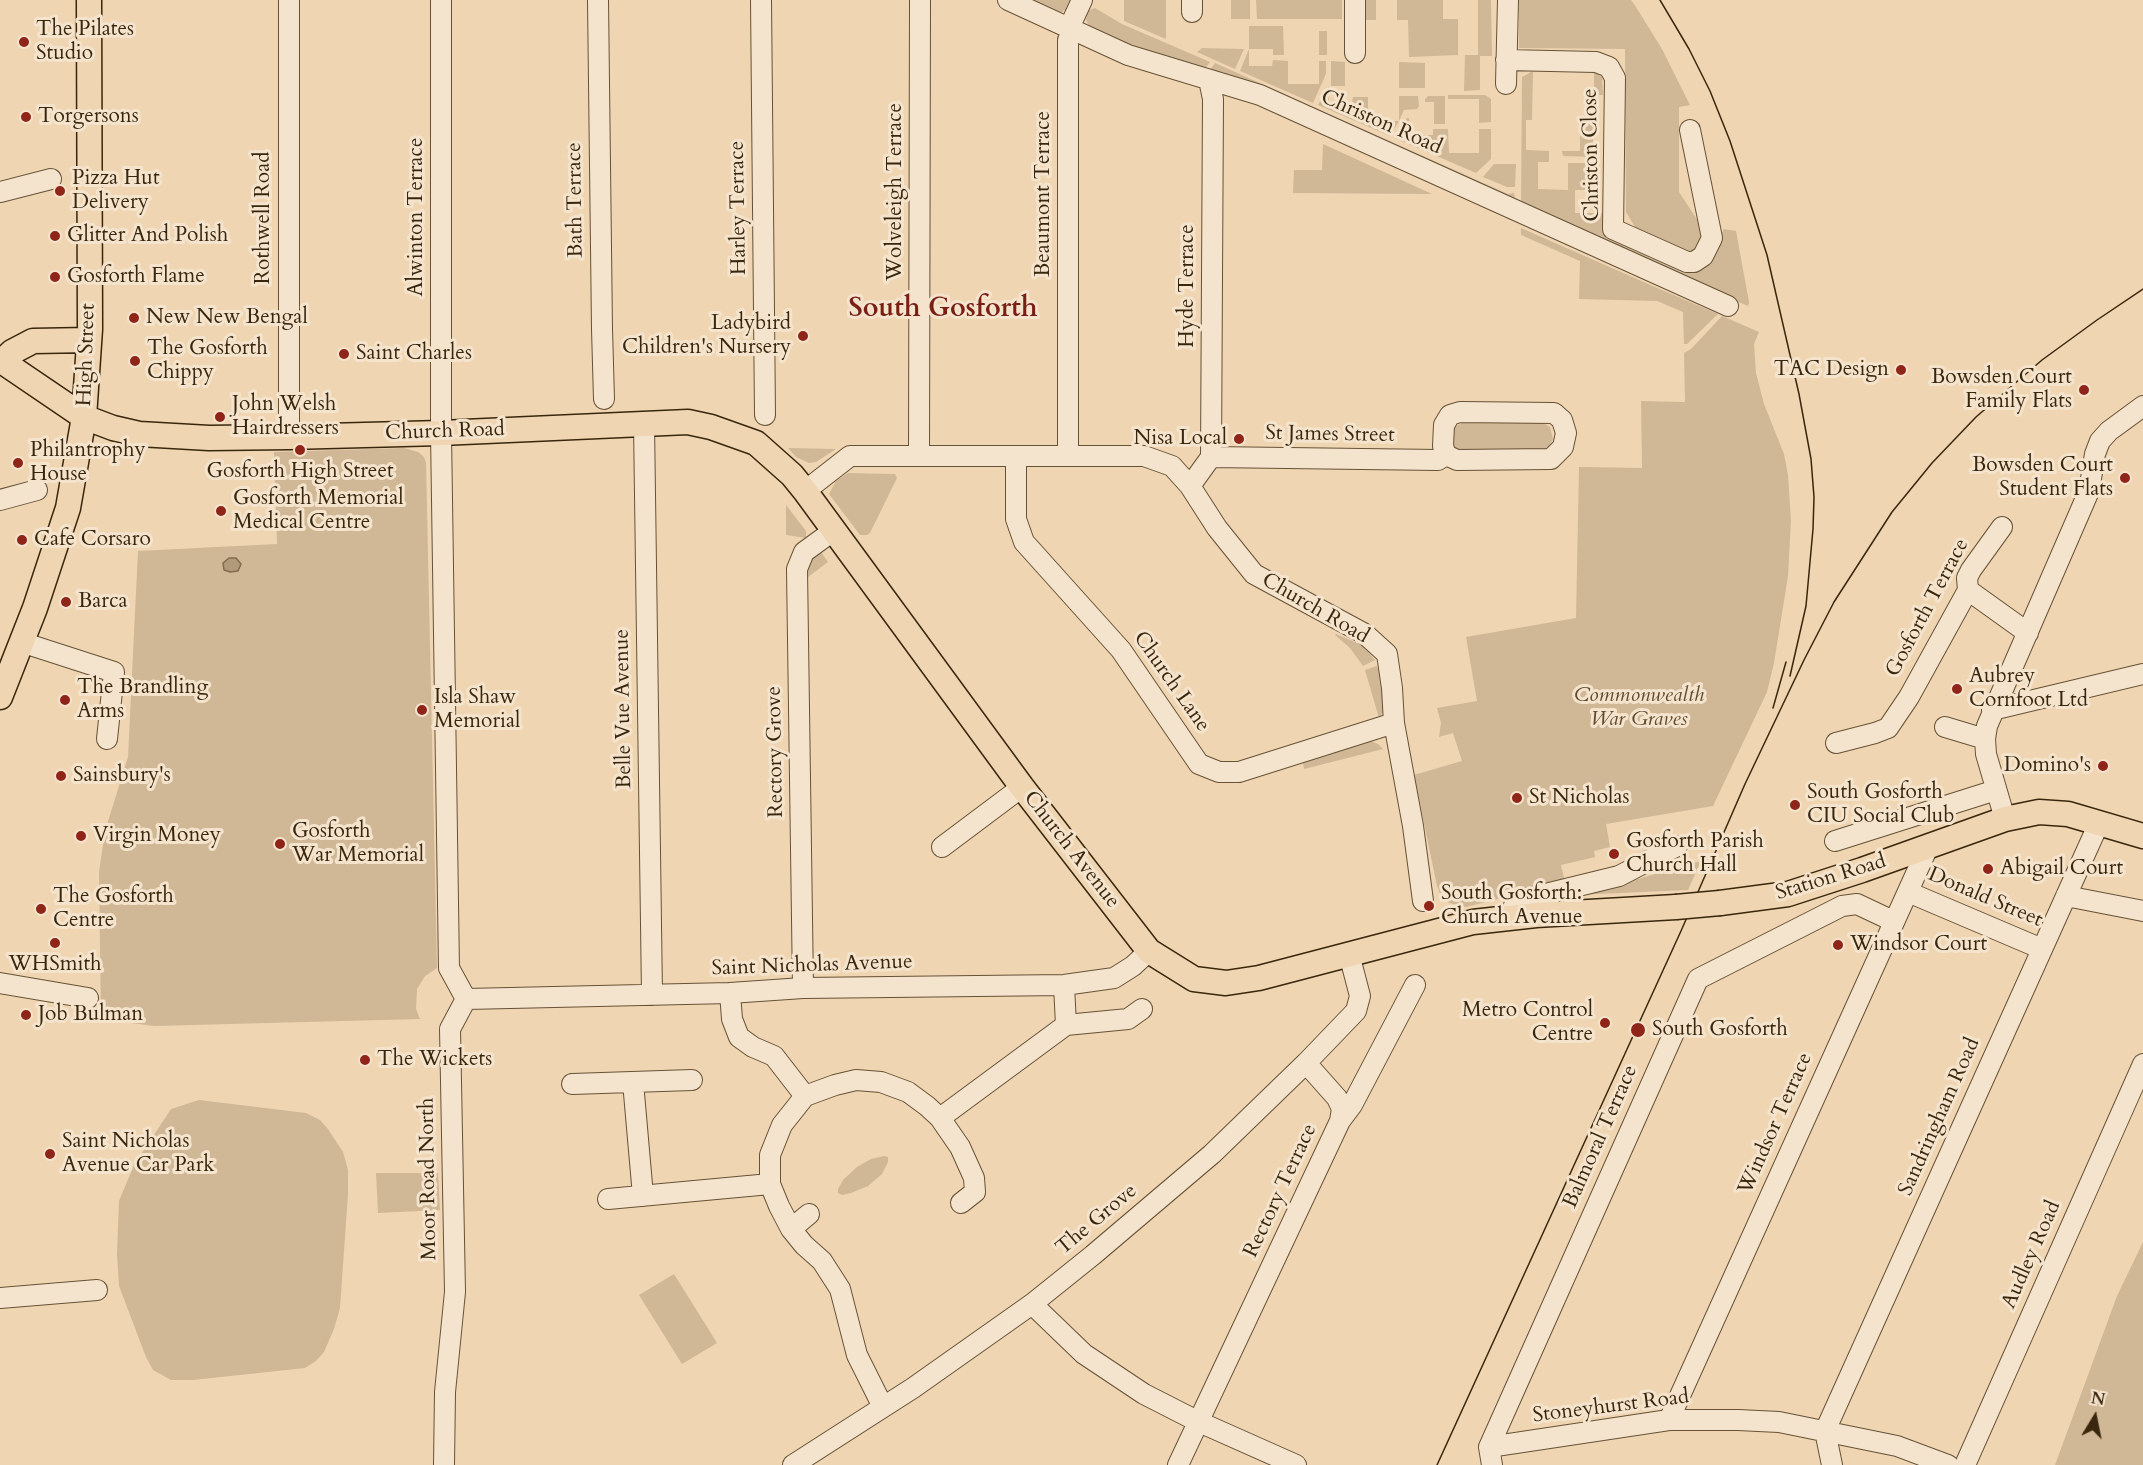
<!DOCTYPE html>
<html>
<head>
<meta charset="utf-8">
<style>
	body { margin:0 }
	#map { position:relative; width:2143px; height:1465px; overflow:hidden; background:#efd5b2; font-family:Cardo,serif }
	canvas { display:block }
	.north { position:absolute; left:2065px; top:1387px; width:60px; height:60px; -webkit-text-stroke:4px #f5e4cd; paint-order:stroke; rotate:10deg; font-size:16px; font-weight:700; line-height:24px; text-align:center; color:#39270d }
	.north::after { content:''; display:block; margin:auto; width:21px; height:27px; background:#39270d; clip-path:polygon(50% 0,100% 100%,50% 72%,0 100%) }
</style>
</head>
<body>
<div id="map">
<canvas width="2143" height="1465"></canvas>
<div class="north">N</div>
</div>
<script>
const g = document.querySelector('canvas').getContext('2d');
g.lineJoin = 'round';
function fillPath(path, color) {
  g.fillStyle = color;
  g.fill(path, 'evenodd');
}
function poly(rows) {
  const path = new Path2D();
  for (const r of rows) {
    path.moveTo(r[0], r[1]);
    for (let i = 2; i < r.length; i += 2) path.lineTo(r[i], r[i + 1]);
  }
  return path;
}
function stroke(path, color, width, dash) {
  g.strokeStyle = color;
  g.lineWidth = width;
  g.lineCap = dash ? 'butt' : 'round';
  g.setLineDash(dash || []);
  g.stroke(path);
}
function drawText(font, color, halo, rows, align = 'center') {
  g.font = font + ' Cardo,serif';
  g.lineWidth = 6;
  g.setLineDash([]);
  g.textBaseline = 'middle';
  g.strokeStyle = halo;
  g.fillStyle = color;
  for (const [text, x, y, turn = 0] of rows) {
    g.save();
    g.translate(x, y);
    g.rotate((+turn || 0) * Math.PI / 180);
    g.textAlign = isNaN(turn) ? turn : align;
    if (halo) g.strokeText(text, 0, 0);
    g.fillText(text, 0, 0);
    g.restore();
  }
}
const green = poly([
	[1029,0,1071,0,1073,1,1070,7,1060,13],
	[1124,0,1166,0,1166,39,1124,21],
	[1231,0,1250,0,1250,19,1231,19],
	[1256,0,1342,0,1342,19,1257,19],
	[1360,0,1376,0,1376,20,1360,20],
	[1397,0,1443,0,1443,19,1458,19,1458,55,1409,57,1408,20,1397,20],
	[1478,0,1491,0,1492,56,1480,56,1480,90,1464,91,1465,55,1478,55],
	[1519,0,1631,0,1636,7,1662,49,1690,105,1679,107,1679,192,1706,233,1691,256,1638,232,1626,212,1625,49,1519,48],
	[1095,8,1122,24,1210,62,1204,70,1159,58,1090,28,1086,20,1087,11],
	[1249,26,1283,26,1284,55,1273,55,1273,49,1249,49,1249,66,1272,66,1273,60,1288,61,1288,84,1319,84,1319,61,1326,61,1326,74,1313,103,1240,71,1249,49],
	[1319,31,1327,31,1327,55,1319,55],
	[1202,48,1244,49,1235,69,1197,52],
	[1331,61,1345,62,1345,86,1331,86],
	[1399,62,1425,63,1425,88,1399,88],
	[1215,63,1508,194,1514,193,1515,198,1508,202,1209,71],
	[1533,71,1532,120,1526,120,1526,150,1549,151,1549,162,1538,162,1538,189,1568,190,1568,163,1593,163,1593,190,1575,190,1575,213,1608,213,1684,268,1702,269,1724,229,1736,231,1749,302,1748,306,1521,207,1522,77],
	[1594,72,1602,77,1603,95,1594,95],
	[1329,86,1329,103,1352,103,1353,97,1368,97,1368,121,1399,121,1399,96,1418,96,1419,106,1417,109,1404,110,1399,121,1390,136,1318,105],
	[1448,95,1485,95,1491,99,1491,122,1479,123,1479,99,1448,99],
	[1428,96,1445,96,1445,124,1434,124,1434,102,1425,102,1425,99],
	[1407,118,1409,118,1410,135,1433,135,1433,129,1448,129,1449,153,1479,153,1479,129,1491,129,1491,159,1476,173,1395,138],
	[1580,120,1593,120,1593,157,1563,156,1562,151,1580,151],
	[1323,144,1432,194,1293,193,1294,170,1322,170],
	[1494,164,1516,164,1515,187,1507,187,1483,177],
	[1521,228,1655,287,1718,314,1687,344,1684,344,1683,312,1657,301,1579,299,1580,261,1521,235],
	[1722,316,1759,332,1754,344,1756,373,1764,404,1784,454,1788,475,1791,521,1788,576,1774,663,1767,692,1713,806,1606,824,1610,847,1594,851,1595,857,1561,865,1565,882,1466,907,1449,903,1441,896,1437,886,1414,775,1462,761,1453,733,1439,737,1441,723,1437,708,1477,701,1466,637,1576,618,1579,467,1642,468,1641,401,1685,402,1684,353,1691,349],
	[1466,421,1540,421,1550,427,1553,439,1549,446,1540,452,1458,450,1452,444,1453,428],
	[404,448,418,452,424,457,426,463,437,968,425,976,417,989,416,1009,420,1019,154,1026,101,1019,99,872,105,831,128,757,138,551,277,544,274,452],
	[788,448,836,449,816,462,809,463,796,457],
	[848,473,895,474,897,478,870,533,867,535,860,535,829,494,836,481],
	[786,505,806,531,806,538,786,535],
	[817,552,821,552,828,562,808,577,804,582,803,565],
	[1336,634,1362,645,1375,660,1363,666,1350,648,1335,635],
	[1377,666,1383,684,1386,708,1379,718,1365,670],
	[1371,741,1378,744,1383,749,1304,769,1303,763,1364,742],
	[1701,861,1688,890,1575,895,1620,884],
	[199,1100,306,1113,320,1120,328,1129,343,1152,348,1170,348,1194,340,1308,334,1329,324,1352,316,1361,305,1368,193,1380,171,1380,153,1370,146,1357,119,1286,117,1254,119,1201,134,1165,171,1109],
	[884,1156,888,1157,888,1162,882,1174,868,1186,851,1193,842,1195,838,1193,838,1189,843,1180,857,1167,871,1159],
	[376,1173,438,1173,440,1210,378,1213],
	[2143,1242,2143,1465,2055,1465,2117,1296],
	[674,1274,717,1343,682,1364,639,1295]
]);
const water = poly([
	[229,558,236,558,241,564,238,571,230,572,224,570,223,563,229,558]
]);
const minor = poly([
	[289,0,289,437],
	[441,0,441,433,449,968,466,999,450,1029,455,1292,445,1392,444,1465],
	[598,0,602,329,604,399],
	[761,0,765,415],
	[1008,0,1128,55,1260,95,1728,306],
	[1192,12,1192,0],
	[1069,28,1082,0],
	[1068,40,1068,455],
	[1355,53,1355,0],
	[1506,60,1596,62,1609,67,1615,78,1613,229,1687,262,1694,262,1703,256,1712,238,1690,130],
	[1506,84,1508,0],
	[0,192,51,179],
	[644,423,652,995],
	[919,455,920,0],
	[1016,456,1016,519,1024,542,1121,650,1199,764,1219,772,1239,772,1394,723],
	[1211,457,1438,460,1446,455,1457,460,1551,459,1563,447,1566,433,1562,420,1554,413,1460,412,1450,415,1444,425,1443,446,1446,455],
	[1190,486,1211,457,1213,99,1209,80],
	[805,491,850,456,1144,456,1172,466,1190,486,1217,528,1254,574,1365,634,1387,654,1392,688,1394,723,1413,826,1423,901],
	[0,500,37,490],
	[1968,590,2028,633],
	[21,642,114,672,107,739],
	[1992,710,2143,674],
	[1945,727,1985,739],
	[1836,743,1875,733,1888,728,1909,697,1968,590,1967,578,1971,570,2002,527],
	[2005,819,1986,754,1985,739,1987,726,2089,491,2095,454,2100,441,2109,431,2143,406],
	[1835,841,1996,790],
	[942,847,1022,787],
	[1908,892,2042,949],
	[2066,896,2143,911],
	[1507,918,1517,901,1619,876,1677,846],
	[0,983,88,998],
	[1064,985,1066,1025],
	[803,988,797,569,804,552,833,531],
	[730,993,732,1019,739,1037,753,1047,774,1056,805,1096],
	[466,999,730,993,803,988,1064,985,1114,978,1133,966,1149,951],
	[1306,1063,1337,1098,1342,1109,1340,1121],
	[633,1082,643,1196],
	[572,1084,692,1080],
	[940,1118,1066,1025,1128,1019,1142,1009],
	[608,1199,770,1184],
	[791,1229,809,1214],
	[0,1298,97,1290],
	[1032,1304,1084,1354,1144,1394,1197,1421,1296,1465],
	[883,1407,857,1355,840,1289,822,1261,804,1245,791,1229,779,1206,770,1184,770,1155,782,1125,805,1096,835,1085,856,1080,881,1082,908,1092,927,1106,940,1118,960,1147,974,1178,975,1192,961,1203],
	[1669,1420,1928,847],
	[1489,1447,1698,979,1842,906,1857,904,1893,921],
	[1489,1447,1669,1420,1738,1420,1779,1422,1897,1446,1948,1465],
	[1489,1447,1492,1465],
	[793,1465,913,1388,1032,1304,1093,1255,1212,1154,1306,1063,1356,1011,1360,996,1349,954],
	[1178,1465,1340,1121,1352,1105,1415,985],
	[1832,1465,1825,1431,2099,823],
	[1965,1465,2143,1064]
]);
const major = poly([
	[0,360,84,417,113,428,139,434,209,438,289,437,441,433,688,422,711,427,756,443,792,475,805,491,1022,787,1149,951,1194,979,1226,983,1259,978,1473,922,1536,915,1676,907],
	[2,361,12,352,33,341,89,340],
	[0,697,35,608,68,508,84,417,90,329,89,0],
	[1720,903,1788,894,1862,870,2005,819,2039,812,2068,814,2143,836]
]);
const tram = poly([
	[1660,0,1689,49,1710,91,1730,141,1767,255,1799,394,1811,459,1814,497,1813,529,1806,606,1790,676],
	[1773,708,1786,662],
	[1437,1465,1681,931,1745,784,1804,660,1834,602,1892,512,1932,463,1976,417,2042,360,2097,320,2143,289]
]);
const majorBridge = poly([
	[1676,907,1720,903]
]);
const markers = [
	[24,42,6,"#8f2418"],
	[26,117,6,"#8f2418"],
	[60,191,6,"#8f2418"],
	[55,236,6,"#8f2418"],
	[55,277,6,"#8f2418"],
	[134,318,6,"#8f2418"],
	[803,336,6,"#8f2418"],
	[344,354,6,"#8f2418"],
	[135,361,6,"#8f2418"],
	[1901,370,6,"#8f2418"],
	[2084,390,6,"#8f2418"],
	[220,417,6,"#8f2418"],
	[1239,439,6,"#8f2418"],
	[300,450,6,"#8f2418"],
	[18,463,6,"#8f2418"],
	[2125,478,6,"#8f2418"],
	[221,511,6,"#8f2418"],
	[22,540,6,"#8f2418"],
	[66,602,6,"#8f2418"],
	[1957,689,6,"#8f2418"],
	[65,700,6,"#8f2418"],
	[422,710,6,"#8f2418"],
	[2103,766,6,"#8f2418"],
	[61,776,6,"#8f2418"],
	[1517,798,6,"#8f2418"],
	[1795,805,6,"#8f2418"],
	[81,836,6,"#8f2418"],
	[280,844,6,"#8f2418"],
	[1614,854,6,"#8f2418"],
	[1988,869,6,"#8f2418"],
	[1429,906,6,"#8f2418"],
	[41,909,6,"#8f2418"],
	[55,943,6,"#8f2418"],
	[1838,945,6,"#8f2418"],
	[26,1015,6,"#8f2418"],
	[1605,1023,6,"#8f2418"],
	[1638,1030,8,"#8f2418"],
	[365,1060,6,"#8f2418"],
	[50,1154,6,"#8f2418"]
];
const poiNames = [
	["The Pilates",36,30],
	["Studio",36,54],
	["Torgersons",38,117],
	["Pizza Hut",72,179],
	["Delivery",72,203],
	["Glitter And Polish",67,236],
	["Gosforth Flame",67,277],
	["New New Bengal",146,318],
	["Ladybird",791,324,"right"],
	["Children's Nursery",791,348,"right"],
	["The Gosforth",147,349],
	["Chippy",147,373],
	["Saint Charles",356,354],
	["TAC Design",1889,370,"right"],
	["Bowsden Court",2072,378,"right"],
	["Family Flats",2072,402,"right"],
	["John Welsh",232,405],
	["Hairdressers",232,429],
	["Nisa Local",1227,439,"right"],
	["Philantrophy",30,451],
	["House",30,475],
	["Bowsden Court",2113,466,"right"],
	["Student Flats",2113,490,"right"],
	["Gosforth High Street",300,472,"center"],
	["Gosforth Memorial",233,499],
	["Medical Centre",233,523],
	["Cafe Corsaro",34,540],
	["Barca",78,602],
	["Aubrey",1969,677],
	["Cornfoot Ltd",1969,701],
	["The Brandling",77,688],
	["Arms",77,712],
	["Isla Shaw",434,698],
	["Memorial",434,722],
	["Domino's",2091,766,"right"],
	["Sainsbury's",73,776],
	["South Gosforth",1807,793],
	["CIU Social Club",1807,817],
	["St Nicholas",1529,798],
	["Gosforth",292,832],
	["War Memorial",292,856],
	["Virgin Money",93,836],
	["Gosforth Parish",1626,842],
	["Church Hall",1626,866],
	["Abigail Court",2000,869],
	["South Gosforth:",1441,894],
	["Church Avenue",1441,918],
	["The Gosforth",53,897],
	["Centre",53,921],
	["Windsor Court",1850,945],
	["WHSmith",55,965,"center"],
	["Metro Control",1593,1011,"right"],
	["Centre",1593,1035,"right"],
	["Job Bulman",38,1015],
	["South Gosforth",1652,1030],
	["The Wickets",377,1060],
	["Saint Nicholas",62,1142],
	["Avenue Car Park",62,1166]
];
const streetNames = [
	["Christon Road",1381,123,24],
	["Christon Close",1592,155,-91],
	["Wolveleigh Terrace",896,192,-90],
	["Beaumont Terrace",1044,194,-90],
	["Bath Terrace",576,200,-91],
	["Harley Terrace",739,208,-91],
	["Alwinton Terrace",417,217,-90],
	["Rothwell Road",264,218,-90],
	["Hyde Terrace",1188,286,-90],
	["High Street",87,355,-88],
	["Church Road",445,432,-2],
	["St James Street",1330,435,1],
	["Gosforth Terrace",1928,608,-62],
	["Church Road",1315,609,30],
	["Church Lane",1171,682,55],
	["Belle Vue Avenue",624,709,-91],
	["Rectory Grove",776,752,-91],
	["Church Avenue",1071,850,52],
	["Station Road",1831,878,-17],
	["Donald Street",1985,898,23],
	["Saint Nicholas Avenue",812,966,-2],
	["Sandringham Road",1940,1117,-66],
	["Windsor Terrace",1776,1124,-66],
	["Balmoral Terrace",1601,1137,-66],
	["Moor Road North",429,1179,-91],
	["Rectory Terrace",1281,1191,-65],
	["The Grove",1097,1220,-40],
	["Audley Road",2032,1255,-66],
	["Stoneyhurst Road",1611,1407,-7]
];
const parkNames = [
	["Commonwealth",1639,696],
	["War Graves",1639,720]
];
const districtNames = [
	["South Gosforth",943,310]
];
fillPath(green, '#d0b796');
fillPath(water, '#b19a7a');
stroke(water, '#816c4e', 1.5);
stroke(minor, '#665236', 22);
stroke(major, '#39270d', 27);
stroke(minor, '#f5e4cd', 20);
stroke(major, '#efd5b2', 24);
stroke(tram, '#39270d', 1.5);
stroke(majorBridge, '#39270d', 27, []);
stroke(majorBridge, '#efd5b2', 24);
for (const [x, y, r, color] of markers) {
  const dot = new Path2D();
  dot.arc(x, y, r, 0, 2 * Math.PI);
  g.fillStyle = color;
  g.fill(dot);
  stroke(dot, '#f5e4cd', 2);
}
drawText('21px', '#39270d', '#f5e4cd', poiNames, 'left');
drawText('21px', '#39270d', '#f5e4cd', streetNames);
drawText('italic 21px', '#5f4b2f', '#f5e4cd', parkNames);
drawText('bold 27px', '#7a1f14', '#f5e4cd', districtNames);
</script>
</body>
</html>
